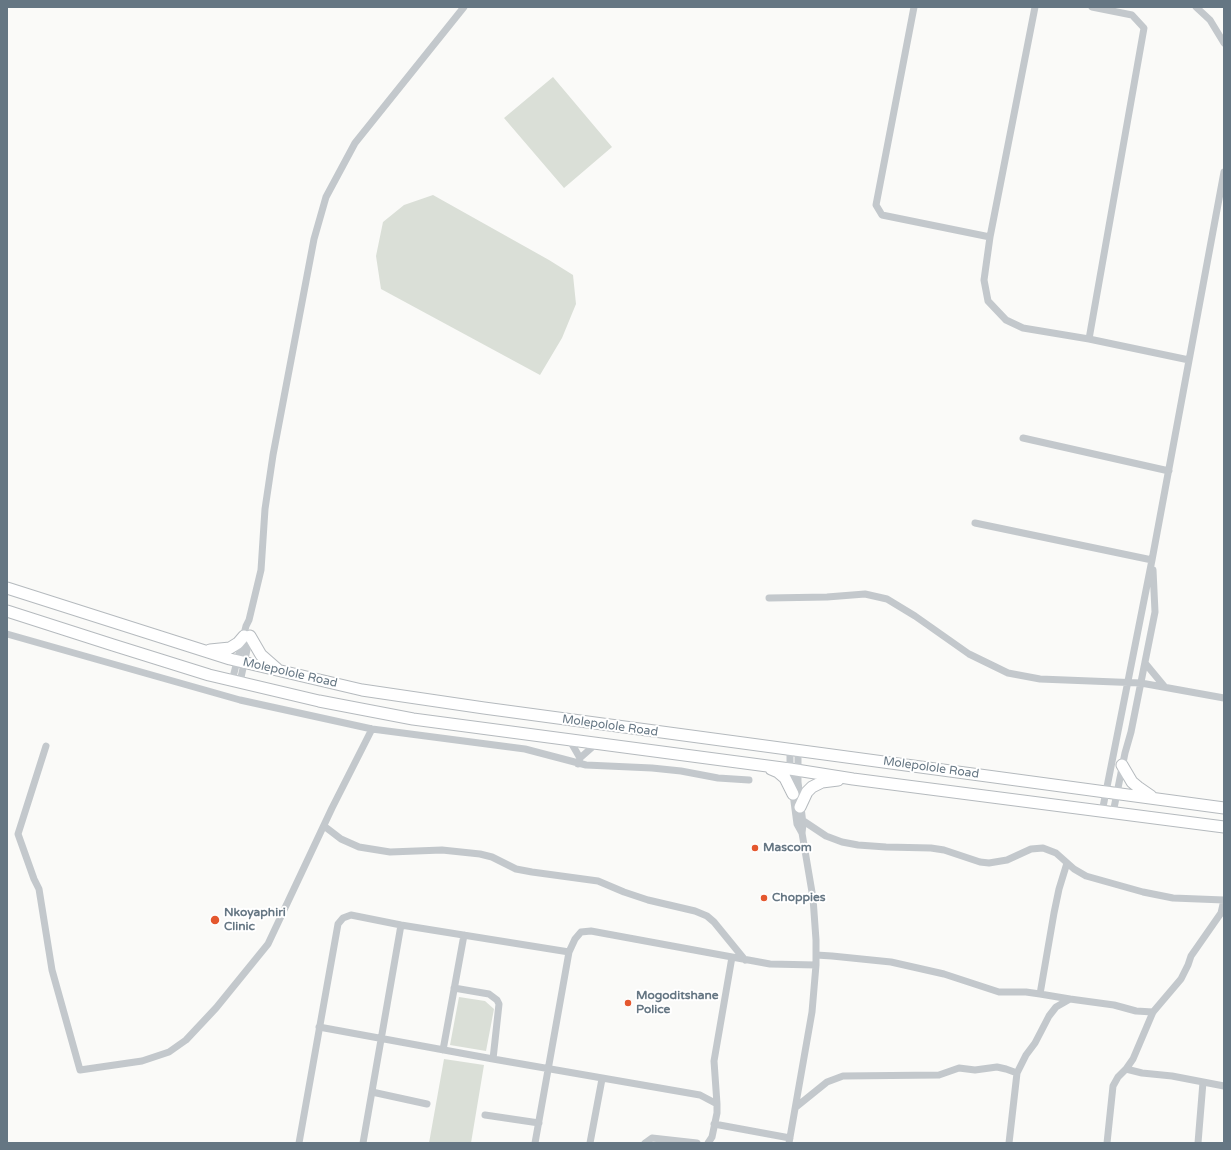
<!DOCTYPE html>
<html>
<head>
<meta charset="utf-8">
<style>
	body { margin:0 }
	#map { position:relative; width:1231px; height:1150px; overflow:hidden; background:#fafaf8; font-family:"Varela Round",sans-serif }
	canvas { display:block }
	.frame { position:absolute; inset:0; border:8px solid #657683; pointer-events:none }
</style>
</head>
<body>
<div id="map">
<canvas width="1231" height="1150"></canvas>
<div class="frame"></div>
</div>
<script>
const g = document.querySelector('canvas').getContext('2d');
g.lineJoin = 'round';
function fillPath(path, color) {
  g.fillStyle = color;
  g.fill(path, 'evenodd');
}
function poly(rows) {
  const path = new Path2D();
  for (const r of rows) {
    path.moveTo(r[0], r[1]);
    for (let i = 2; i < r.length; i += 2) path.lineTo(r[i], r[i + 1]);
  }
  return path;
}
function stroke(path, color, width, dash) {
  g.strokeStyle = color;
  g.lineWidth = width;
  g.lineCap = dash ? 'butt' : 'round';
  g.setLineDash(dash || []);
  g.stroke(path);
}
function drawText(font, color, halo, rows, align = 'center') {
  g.font = font + ' "Varela Round",sans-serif';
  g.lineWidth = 4;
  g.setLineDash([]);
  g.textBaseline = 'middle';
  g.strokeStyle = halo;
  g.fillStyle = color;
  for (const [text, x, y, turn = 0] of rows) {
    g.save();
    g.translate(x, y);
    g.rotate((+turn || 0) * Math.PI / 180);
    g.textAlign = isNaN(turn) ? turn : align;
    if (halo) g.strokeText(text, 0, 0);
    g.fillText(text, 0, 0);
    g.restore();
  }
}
const green = poly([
	[553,77,612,147,564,188,504,118],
	[433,195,549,260,573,275,576,304,562,338,540,375,381,289,376,256,383,222,404,205],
	[459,997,485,1001,494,1009,486,1051,450,1045],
	[444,1059,484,1065,471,1143,429,1143]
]);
const street = poly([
	[914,7,876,205,882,215,990,237,1035,7],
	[1196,7,1210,20,1224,43],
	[990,237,984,280,988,301,1006,320,1023,328,1089,339,1189,360],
	[1089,339,1144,28,1132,15,1092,7],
	[1023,438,1169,471],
	[975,523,1152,560],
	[769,598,827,597,865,594,887,599,915,616,969,654,1008,673,1040,679,1141,683,1224,698],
	[7,634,240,700,372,729,525,749,586,765,652,768,681,771,718,778,749,780],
	[1145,663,1164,686],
	[232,681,246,626,249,620,261,570,265,509,273,455,314,239,326,197,355,143,464,7],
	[240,682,250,636],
	[569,739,580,758],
	[46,746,18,834,34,879,39,889,52,970,80,1070,142,1061,169,1052,186,1040,216,1008,268,944,332,808,372,729],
	[790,750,790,769,793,794,797,824,802,833],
	[578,764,580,758,597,743],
	[1102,812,1152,560,1224,172],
	[1113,813,1125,753,1131,732,1155,612,1153,570],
	[802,820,826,836,842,842,858,845,886,847,931,848,944,850,980,862,989,863,1007,860,1031,849,1043,848,1056,853,1074,869,1086,876,1143,892,1173,898,1224,900],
	[324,826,341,839,359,847,390,852,442,850,480,854,492,857,516,869,532,872,598,881,624,892,648,900,695,911,707,916,714,922,745,960],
	[1067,863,1059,889,1054,913,1040,994,1070,999],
	[816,955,832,956,891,962,944,974,999,992,1026,992,1040,994],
	[454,988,489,994,497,1000,499,1004,493,1059],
	[319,1027,493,1059,700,1095,717,1104,717,1113,712,1137,708,1143],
	[443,1050,464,935],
	[1126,1069,1142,1073,1172,1076,1224,1086],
	[372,1092,427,1104],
	[717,1104,714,1061,732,957],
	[796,1107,827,1082,843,1076,939,1075,959,1068,975,1070,997,1067,1006,1069,1017,1073],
	[485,1115,539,1123],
	[714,1124,790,1138],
	[299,1143,338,924,343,918,351,915,401,925,569,952],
	[363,1143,401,925],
	[535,1143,569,952,575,939,581,932,591,931,770,964,816,965],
	[590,1143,602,1079],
	[645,1143,652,1138,697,1143],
	[789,1143,812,1012,816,965,816,940,813,898,802,833,803,824,798,782,798,751],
	[1009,1143,1017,1073,1026,1055,1035,1043,1049,1016,1056,1007,1070,999,1114,1005,1136,1011,1153,1012],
	[1107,1143,1113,1086,1118,1077,1126,1069,1133,1059,1153,1012,1181,979,1188,965,1191,956,1221,913,1224,900],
	[1198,1143,1203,1082]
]);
const primary = poly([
	[7,588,230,659,362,690,484,708,1224,808],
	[7,611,113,645,209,675,319,701,413,719,790,769,853,779,1224,827],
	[250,636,261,655,277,669],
	[210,650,230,648,238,643,244,636],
	[1122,765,1132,782,1138,787,1151,796],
	[771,769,778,772,785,778,793,794],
	[800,807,807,792,812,787,822,782,838,780]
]);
const markers = [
	[755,848,4,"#e4572e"],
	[764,898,4,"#e4572e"],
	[215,920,5,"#e4572e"],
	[628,1003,4,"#e4572e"]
];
const streetNames = [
	["Molepolole Road",290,673,13],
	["Molepolole Road",610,726,8],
	["Molepolole Road",931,768,8]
];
const poiNames = [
	["Mascom",763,848],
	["Choppies",772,898],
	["Nkoyaphiri",224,913],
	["Clinic",224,927],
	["Mogoditshane",636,996],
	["Police",636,1010]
];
fillPath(green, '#dadfd7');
stroke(primary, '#b5babe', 13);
stroke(street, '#c3c8cc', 7);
stroke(primary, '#fff', 11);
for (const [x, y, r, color] of markers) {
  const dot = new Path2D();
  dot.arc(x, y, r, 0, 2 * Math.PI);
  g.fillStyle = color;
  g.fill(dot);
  stroke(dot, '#fff', 1.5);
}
drawText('12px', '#657683', '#fff', streetNames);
drawText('bold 12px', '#657683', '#fff', poiNames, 'left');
</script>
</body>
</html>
